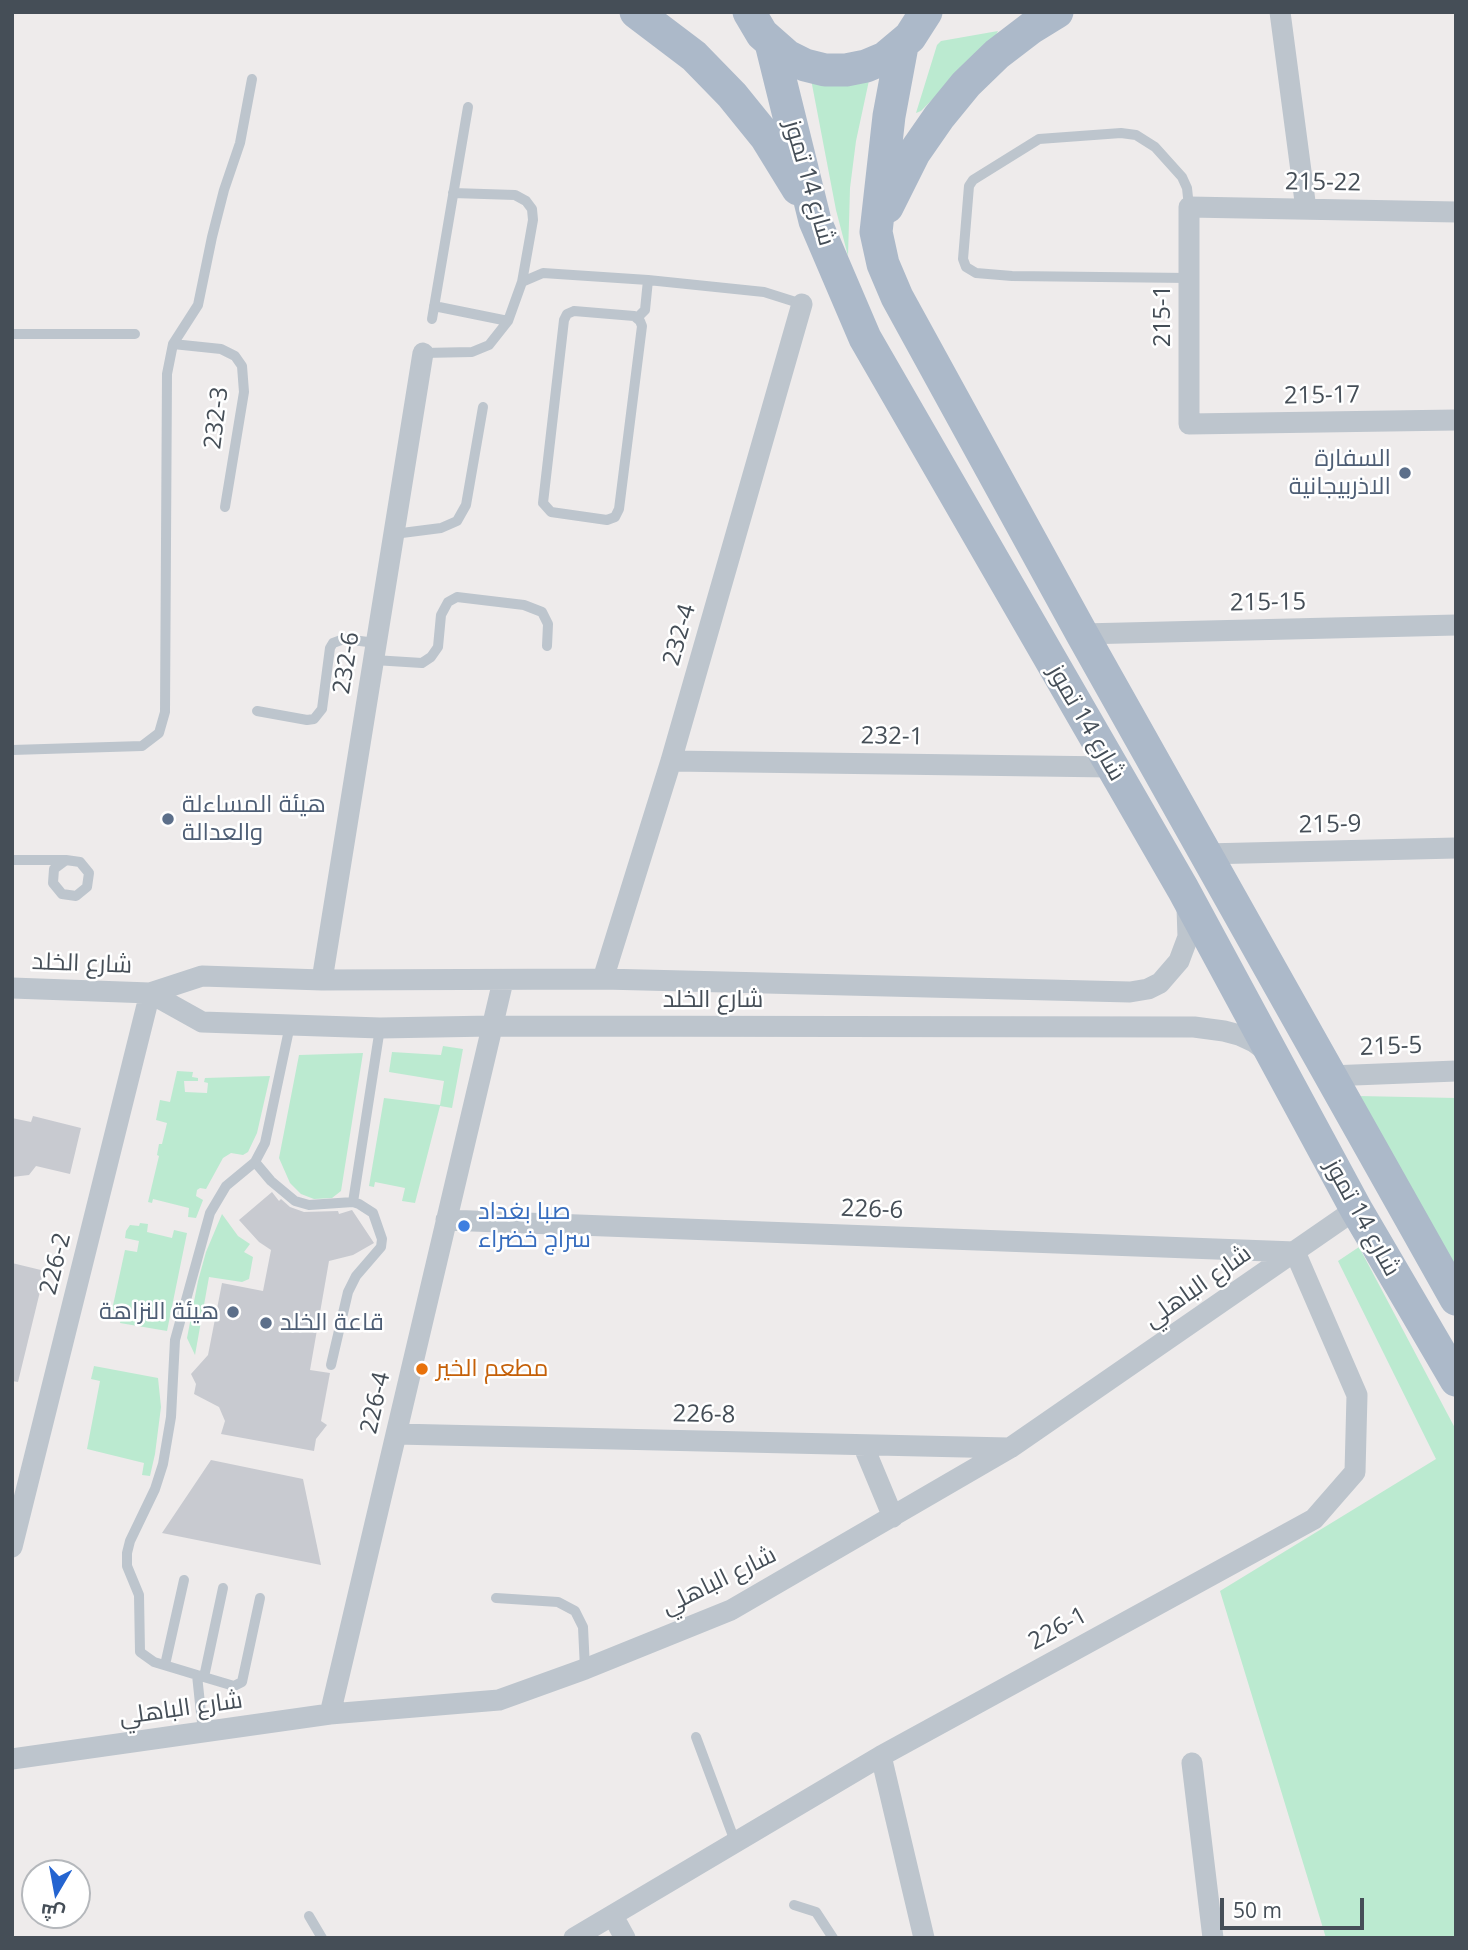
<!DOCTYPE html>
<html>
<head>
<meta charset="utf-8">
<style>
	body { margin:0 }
	#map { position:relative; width:1468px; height:1950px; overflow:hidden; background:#eeebeb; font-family:"Open Sans",Cairo,sans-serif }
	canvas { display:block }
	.frame { position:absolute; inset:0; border:14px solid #454e57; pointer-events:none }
	.north { position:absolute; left:21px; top:1859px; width:70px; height:70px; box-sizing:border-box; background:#fff; border:2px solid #b5b8bc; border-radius:50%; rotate:190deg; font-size:19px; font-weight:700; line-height:28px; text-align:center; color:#454e57 }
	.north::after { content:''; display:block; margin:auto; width:24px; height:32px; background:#2464d0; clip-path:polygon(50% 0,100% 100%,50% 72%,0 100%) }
	.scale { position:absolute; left:1220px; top:1898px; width:144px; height:32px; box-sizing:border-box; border:4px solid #454e57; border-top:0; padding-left:9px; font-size:21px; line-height:24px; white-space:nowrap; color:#454e57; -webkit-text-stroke:5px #fff; paint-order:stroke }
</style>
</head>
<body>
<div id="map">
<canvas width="1468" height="1950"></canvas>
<div class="frame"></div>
<div class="north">ش</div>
<div class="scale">50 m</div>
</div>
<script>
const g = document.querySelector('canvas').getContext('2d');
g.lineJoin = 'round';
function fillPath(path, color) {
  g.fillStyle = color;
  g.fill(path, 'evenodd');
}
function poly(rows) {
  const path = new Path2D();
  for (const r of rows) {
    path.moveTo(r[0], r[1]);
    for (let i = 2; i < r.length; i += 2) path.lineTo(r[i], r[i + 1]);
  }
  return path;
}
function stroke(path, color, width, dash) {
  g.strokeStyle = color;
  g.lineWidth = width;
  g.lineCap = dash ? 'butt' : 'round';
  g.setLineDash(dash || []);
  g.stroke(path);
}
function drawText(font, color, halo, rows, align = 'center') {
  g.font = font + ' "Open Sans",Cairo,sans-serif';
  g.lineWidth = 5;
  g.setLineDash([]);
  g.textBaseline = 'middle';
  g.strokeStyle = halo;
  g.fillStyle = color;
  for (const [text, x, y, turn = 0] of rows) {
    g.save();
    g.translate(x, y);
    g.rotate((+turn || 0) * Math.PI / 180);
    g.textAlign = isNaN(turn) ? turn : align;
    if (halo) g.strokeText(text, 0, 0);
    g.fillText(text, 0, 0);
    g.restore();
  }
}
const green = poly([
	[998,31,996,35,921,111,916,113,937,45,941,41],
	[871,71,856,141,850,188,848,256,836,210,810,74],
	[443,1046,463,1049,452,1108,440,1106,415,1203,402,1201,405,1188,375,1182,374,1187,369,1186,384,1098,440,1105,444,1081,389,1072,392,1052,441,1055],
	[363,1053,341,1191,332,1198,314,1199,301,1194,290,1183,279,1158,299,1055],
	[177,1071,193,1072,192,1077,198,1078,198,1081,184,1081,185,1092,207,1093,208,1083,204,1082,205,1078,270,1076,257,1133,248,1152,243,1155,231,1153,223,1158,206,1189,200,1188,197,1190,196,1196,203,1200,196,1218,188,1217,189,1208,153,1199,152,1203,148,1202,159,1156,157,1155,159,1144,162,1144,167,1123,156,1120,160,1100,170,1102],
	[1359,1096,1456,1098,1456,1270],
	[222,1214,238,1236,250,1244,244,1252,253,1257,249,1279,242,1282,209,1277,195,1355,187,1338,198,1281,206,1252],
	[140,1223,148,1224,147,1232,172,1238,174,1230,187,1233,167,1331,120,1323,122,1313,112,1310,125,1250,137,1252,139,1241,125,1238,126,1231,130,1225,139,1226],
	[1359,1247,1456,1430,1456,1938,1326,1938,1220,1591,1436,1459,1338,1261],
	[94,1366,158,1378,161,1407,155,1454,150,1476,142,1475,144,1463,87,1449,100,1381,91,1379]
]);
const building = poly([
	[33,1116,81,1128,70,1174,36,1166,29,1175,12,1177,12,1118,31,1122],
	[272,1192,279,1201,281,1199,290,1207,304,1212,338,1211,339,1214,352,1210,374,1243,353,1255,329,1261,310,1370,330,1373,321,1421,327,1425,316,1439,314,1451,221,1434,225,1421,219,1407,194,1394,196,1384,191,1374,208,1355,222,1283,263,1291,271,1250,259,1242,239,1220],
	[12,1263,45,1271,18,1382,12,1381],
	[211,1460,303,1479,321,1565,162,1533]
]);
const service = poly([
	[453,193,515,195,526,201,532,209,533,220,522,282],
	[1189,207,1187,188,1182,177,1155,147,1136,135,1121,133,1039,139,973,180,969,186,963,259,966,267,976,273,1012,276,1189,278],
	[434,306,508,321],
	[574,311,634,316,640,321,642,326,619,509,615,517,607,520,551,512,543,503,564,320,567,314,574,311],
	[637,318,645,310,648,280],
	[432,319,468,107],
	[12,334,135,334],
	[173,344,221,349,235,356,242,366,244,392,225,507],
	[423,353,472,352,489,345,508,321,522,282,543,273,648,280,764,292,802,304],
	[394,534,441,528,457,521,466,505,483,407],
	[374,660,422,663,431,657,438,647,441,615,448,602,457,597,524,605,542,612,548,624,547,646],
	[257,711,307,720,314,719,322,709,330,648,333,643,344,639,376,643],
	[12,750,142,746,159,733,165,712,167,374,173,344,198,305,212,237,224,190,240,143,252,79],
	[12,860,66,860,80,862,89,873,87,887,76,896,62,894,53,883,54,869,66,860],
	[255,1162,271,1181,295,1201,309,1205,353,1202,359,1204,373,1213,382,1239,381,1247,356,1276,348,1292,331,1365],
	[353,1202,380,1028],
	[496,1598,558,1602,575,1611,583,1627,585,1669],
	[165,1665,184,1580],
	[197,1675,234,1686,242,1682,260,1598],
	[204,1677,223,1588],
	[203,1732,197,1675,154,1662,140,1652,139,1595,127,1566,127,1553,130,1541,155,1489,163,1464,171,1417,175,1340,210,1213,226,1186,255,1162,265,1143,290,1025],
	[696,1737,736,1844],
	[794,1905,816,1912,833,1938],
	[309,1916,322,1938]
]);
const minor = poly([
	[1280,12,1306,209],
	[1456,212,1189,207,1189,424,1456,420],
	[1082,634,1456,625],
	[671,761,1111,767],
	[1205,854,1456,848],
	[603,979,671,761,802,304],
	[322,980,423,353],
	[12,988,150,993,202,976,322,980,603,979,1130,992,1148,989,1160,983,1179,961,1188,937,1187,908],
	[150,993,202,1022,380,1028,492,1026,1194,1027,1224,1031,1239,1035,1254,1042,1269,1053],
	[1329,1076,1456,1071],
	[446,1220,1295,1252,1357,1395,1355,1472,1314,1519,881,1756,574,1938],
	[396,1434,1008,1448],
	[863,1445,893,1517],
	[12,1547,150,993],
	[330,1714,503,981],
	[881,1756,924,1938],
	[12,1759,330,1714,499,1700,585,1669,731,1610,1010,1448,1356,1209],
	[1192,1763,1213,1938],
	[613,1916,625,1938]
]);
const primary = poly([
	[636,12,694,56,732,95,766,137,798,189],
	[749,12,762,34,787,56,805,65,825,70,846,70,866,66,885,58,910,37,926,12],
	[771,43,815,221,865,338,1183,889,1356,1209,1456,1380],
	[902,46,889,116,876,232,883,264,897,297,1082,634,1456,1299],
	[887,207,914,153,939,117,966,84,997,54,1031,28,1057,12]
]);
const markers = [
	[1405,473,7,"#5c6f8a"],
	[168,819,7,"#5c6f8a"],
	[464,1226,7,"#3f7fe0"],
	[233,1312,7,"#5c6f8a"],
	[266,1323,7,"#5c6f8a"],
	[422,1369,7,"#e8710a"]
];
const streetNames = [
	["شارع 14 تموز",809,183,74],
	["215-22",1323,183,1],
	["215-1",1163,316,-90],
	["215-17",1322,396,-1],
	["232-3",217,418,-83],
	["215-15",1268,603,-1],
	["232-4",680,635,-74],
	["232-6",347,663,-81],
	["شارع 14 تموز",1086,723,60],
	["232-1",892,737,1],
	["215-9",1330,825,-1],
	["شارع الخلد",82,964,2],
	["شارع الخلد",713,1000],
	["215-5",1391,1047,-2],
	["226-6",872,1210,2],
	["شارع 14 تموز",1362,1218,61],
	["226-2",56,1264,-76],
	["شارع الباهلي",1198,1287,-35],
	["226-4",376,1403,-77],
	["226-8",704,1415,1],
	["شارع الباهلي",719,1581,-26],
	["226-1",1058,1629,-29],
	["شارع الباهلي",181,1709,-8]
];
const serviceNames = [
	["السفارة",1391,459],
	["الاذربيجانية",1391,487],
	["هيئة المساءلة",182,805,"left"],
	["والعدالة",182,833,"left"],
	["هيئة النزاهة",219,1312],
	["قاعة الخلد",280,1323,"left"]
];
const shopNames = [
	["صبا بغداد",478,1212],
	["سراج خضراء",478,1240]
];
const foodNames = [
	["مطعم الخير",436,1369]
];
fillPath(green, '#bbead0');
fillPath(building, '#c8cad0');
stroke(service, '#bdc5cd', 10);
stroke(minor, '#bdc5cd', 21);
stroke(primary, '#acb9c9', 33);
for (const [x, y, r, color] of markers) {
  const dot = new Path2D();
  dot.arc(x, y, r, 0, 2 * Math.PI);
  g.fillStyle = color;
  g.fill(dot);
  stroke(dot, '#fff', 2.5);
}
drawText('24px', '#454e57', '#fff', streetNames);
drawText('24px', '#4e5e75', '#fff', serviceNames, 'right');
drawText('24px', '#366cbe', '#fff', shopNames, 'left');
drawText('24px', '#c56008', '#fff', foodNames, 'left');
</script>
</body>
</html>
